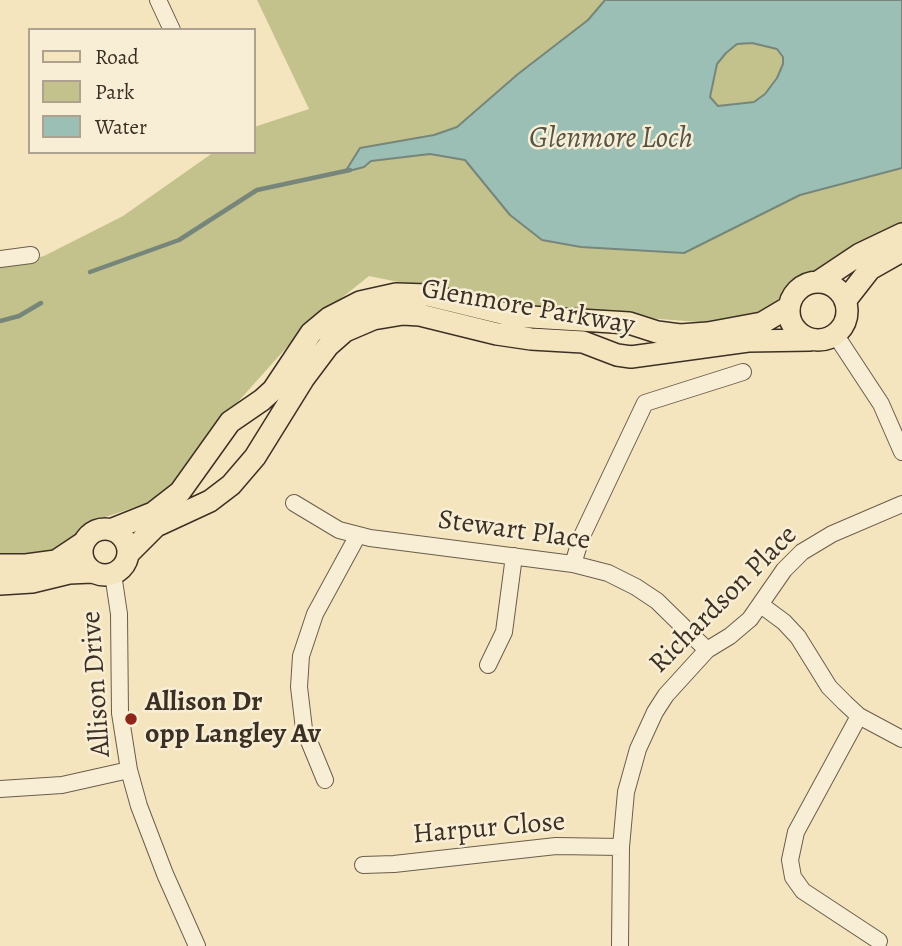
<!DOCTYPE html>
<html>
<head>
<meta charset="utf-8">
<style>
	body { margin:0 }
	#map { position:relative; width:902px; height:946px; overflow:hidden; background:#f5e5bf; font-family:Alegreya,serif }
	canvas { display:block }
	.legend { position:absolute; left:28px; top:28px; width:228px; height:126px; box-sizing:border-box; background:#f8eed5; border:2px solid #ada28f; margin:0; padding:9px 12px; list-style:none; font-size:21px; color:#3c3025 }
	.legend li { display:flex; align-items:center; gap:14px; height:35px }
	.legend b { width:35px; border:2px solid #ada28f }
</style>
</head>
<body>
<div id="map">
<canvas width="902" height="946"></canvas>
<ul class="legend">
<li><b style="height:9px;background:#f5e5bf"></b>Road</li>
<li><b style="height:19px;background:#c4c28c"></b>Park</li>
<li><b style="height:19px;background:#9cbfb5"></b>Water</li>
</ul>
</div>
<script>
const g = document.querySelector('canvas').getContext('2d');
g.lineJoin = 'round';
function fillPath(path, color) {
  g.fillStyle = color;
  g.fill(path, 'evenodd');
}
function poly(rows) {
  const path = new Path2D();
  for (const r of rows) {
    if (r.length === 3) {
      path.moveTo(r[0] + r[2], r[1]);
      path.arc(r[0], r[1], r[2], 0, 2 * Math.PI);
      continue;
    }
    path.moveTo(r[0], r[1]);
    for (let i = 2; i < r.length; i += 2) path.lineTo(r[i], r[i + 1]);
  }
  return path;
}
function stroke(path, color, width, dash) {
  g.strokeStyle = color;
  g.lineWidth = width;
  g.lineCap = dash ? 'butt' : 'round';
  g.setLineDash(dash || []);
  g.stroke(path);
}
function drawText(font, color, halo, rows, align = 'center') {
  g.font = font + ' Alegreya,serif';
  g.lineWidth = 5;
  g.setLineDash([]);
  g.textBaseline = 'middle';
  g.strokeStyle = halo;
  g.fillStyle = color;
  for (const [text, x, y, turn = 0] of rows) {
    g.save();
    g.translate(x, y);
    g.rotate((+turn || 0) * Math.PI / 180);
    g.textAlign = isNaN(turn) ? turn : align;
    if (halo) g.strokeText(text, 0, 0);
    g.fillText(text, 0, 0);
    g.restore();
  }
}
const green = poly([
	[257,0,902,0,902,222,785,287,775,309,711,323,531,309,369,276,304,328,219,423,174,487,144,504,94,521,63,547,41,553,0,555,0,266,44,256,123,216,214,152,254,152,254,127,309,109]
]);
const water = poly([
	[605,0,902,0,902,168,800,195,684,253,581,247,542,240,510,215,465,160,430,154,371,161,364,167,345,172,360,148,434,135,457,127,518,74,588,20,605,0],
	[752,43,777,49,783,57,783,64,777,78,765,94,754,102,718,106,710,97,717,64,726,53,737,44,752,43]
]);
const stream = poly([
	[90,272,179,240,257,190,350,170],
	[0,321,19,316,41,303]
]);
const minor = poly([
	[158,0,172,30],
	[0,259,31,255],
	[835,334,881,404,902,452],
	[294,503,339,530,370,538,573,564,608,573,636,587,657,601,707,650],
	[573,564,581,538,645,403,743,372],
	[113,574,119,614,120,713,129,770,139,806,165,874,197,946],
	[761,605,784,622,798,637,829,687,845,703,859,716,902,739],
	[488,665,504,632,514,556],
	[859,716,796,832,790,860,793,877,803,891,879,941],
	[325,780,304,729,299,687,301,656,315,614,358,535],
	[0,789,62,785,129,770],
	[363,865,394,864,556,846,621,847],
	[620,946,621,847,626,792,638,749,655,712,666,695,707,650,730,636,750,619,784,570,802,552,832,534,902,504]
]);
const major = poly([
	[818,311,29],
	[818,282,860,254,902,234],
	[845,301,870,269,902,251],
	[105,552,23],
	[113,529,153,513,180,492,230,422,262,400,273,390,311,333,329,318,360,302,396,294,428,295,514,316,629,323,657,332,680,335,708,333,762,323,789,307],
	[129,553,156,526,210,501,231,485,255,457,304,378,328,346,345,331,373,319,403,314,420,315,497,334,531,339,583,342,617,355,631,357,748,341,810,340],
	[0,565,26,565,56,561,83,543],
	[0,584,32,582,69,573,92,572]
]);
const markers = [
	[131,719,7,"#8f2418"]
];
const streetNames = [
	["Glenmore Parkway",528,308,10],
	["Stewart Place",514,531,8],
	["Richardson Place",724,600,-45],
	["Allison Drive",97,684,-94],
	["Harpur Close",489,829,-5]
];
const poiNames = [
	["Allison Dr",145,703],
	["opp Langley Av",145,735]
];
const waterNames = [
	["Glenmore Loch",611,140]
];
fillPath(green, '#c4c28c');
fillPath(water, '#9cbfb5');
stroke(water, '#76867b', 2);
stroke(stream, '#76867b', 4.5);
stroke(minor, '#6a5d4c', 18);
stroke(major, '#3c3025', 24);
stroke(minor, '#f8eed5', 16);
stroke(major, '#f5e5bf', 21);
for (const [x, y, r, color] of markers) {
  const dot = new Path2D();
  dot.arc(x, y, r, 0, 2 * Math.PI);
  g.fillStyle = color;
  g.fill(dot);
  stroke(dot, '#f8eed5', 2.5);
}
drawText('28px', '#3c3025', '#f8eed5', streetNames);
drawText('bold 28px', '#3c3025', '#f8eed5', poiNames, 'left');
drawText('italic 30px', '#545449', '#f8eed5', waterNames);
</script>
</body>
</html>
